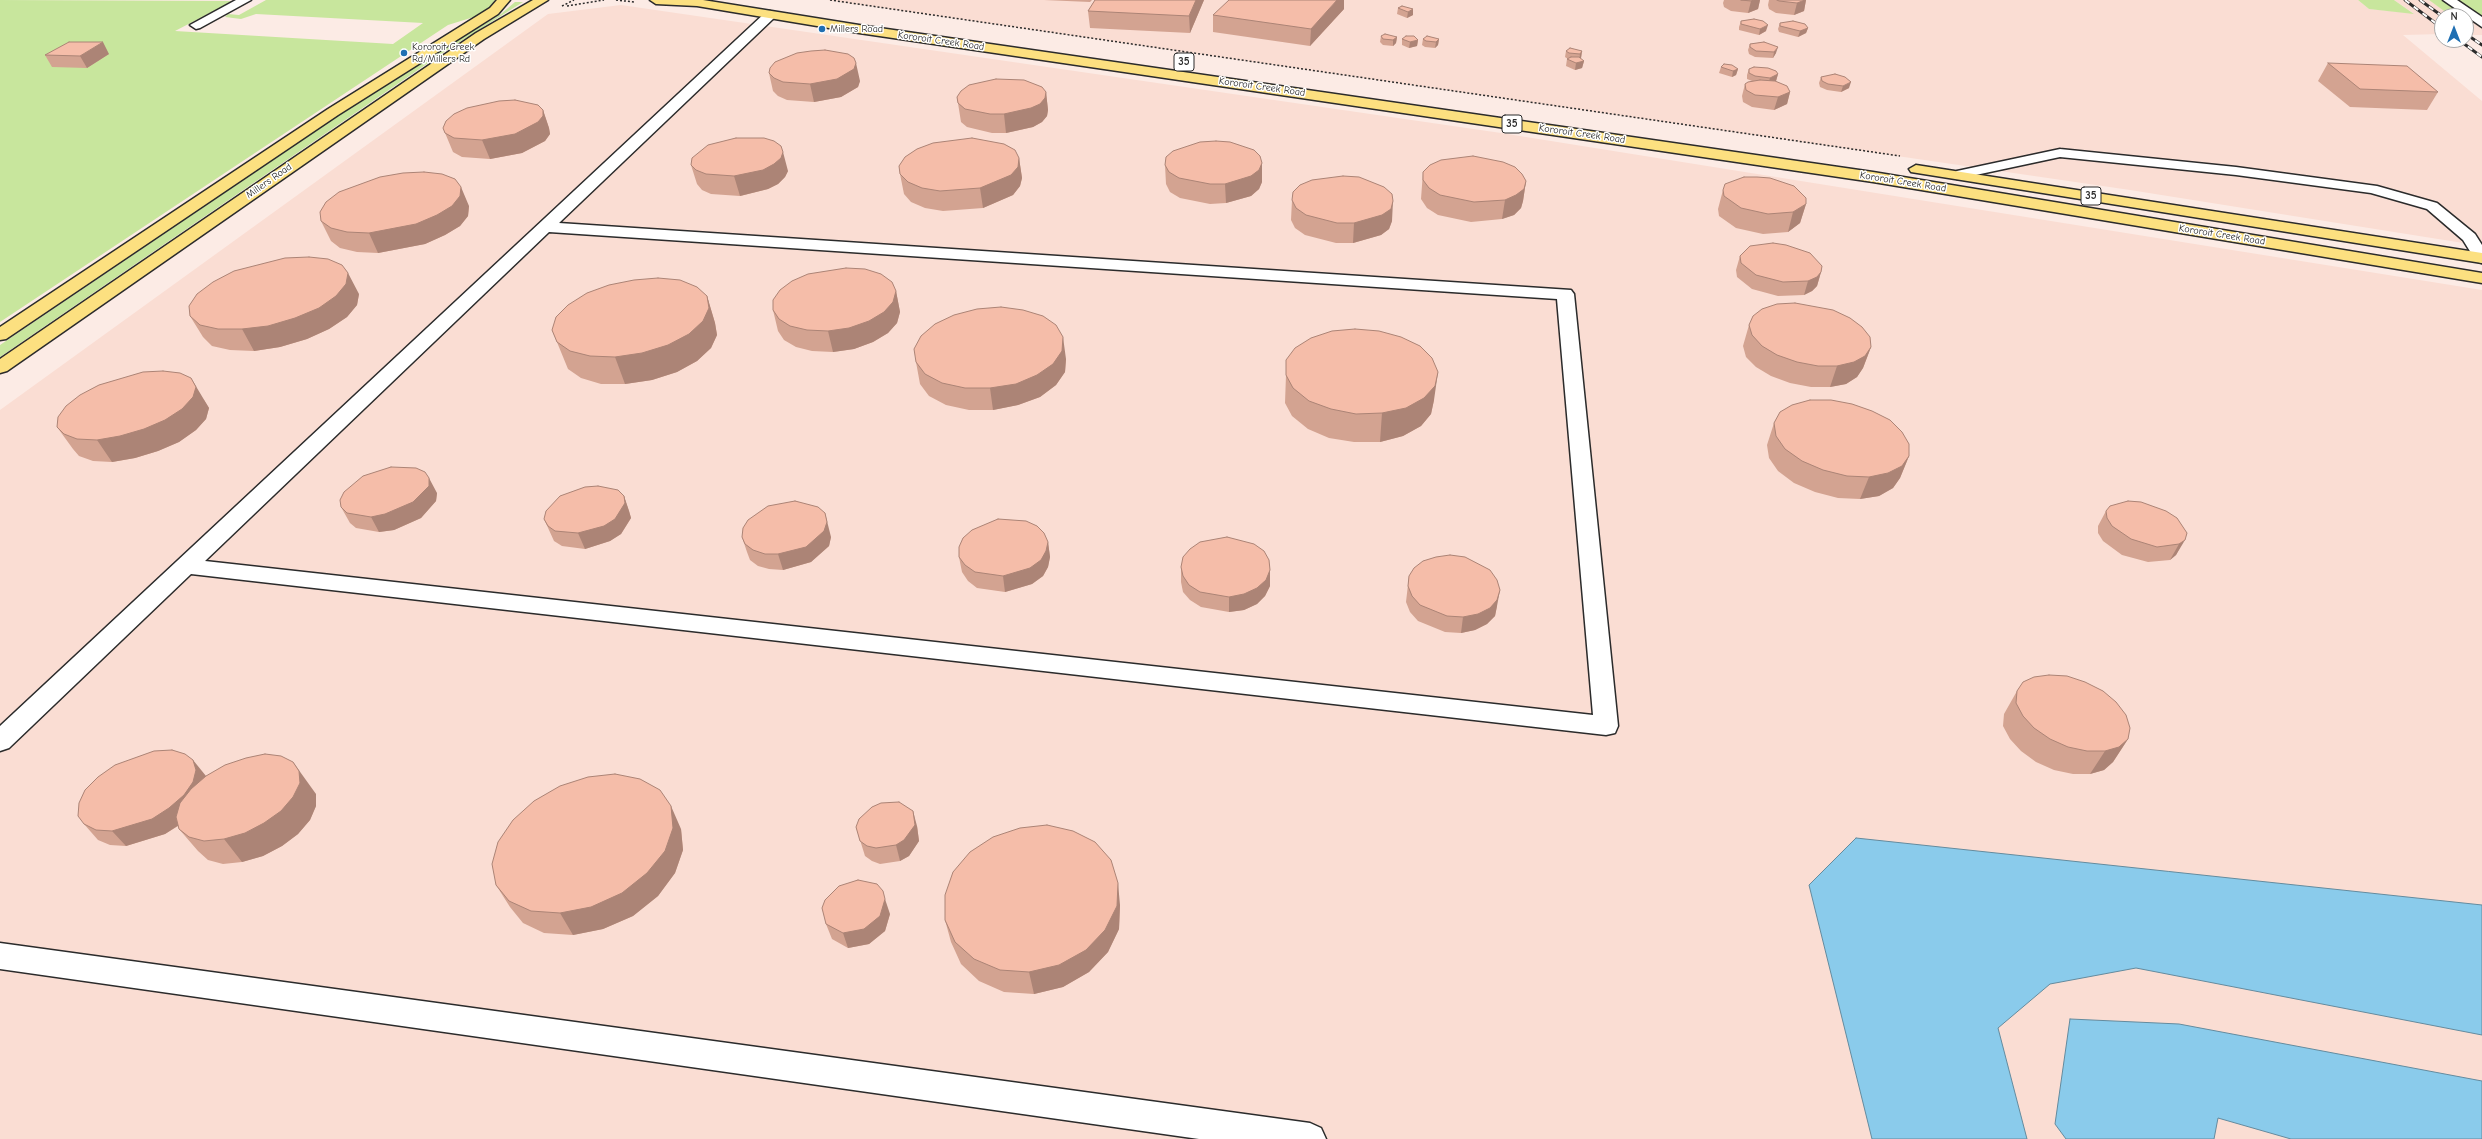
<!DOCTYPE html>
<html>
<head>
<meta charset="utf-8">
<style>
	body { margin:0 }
	#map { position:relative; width:2482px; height:1139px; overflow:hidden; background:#fcebe5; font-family:"Comic Neue",sans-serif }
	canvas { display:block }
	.north { position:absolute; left:2434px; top:8px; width:40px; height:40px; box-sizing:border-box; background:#fff; border:1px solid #aaa; border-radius:50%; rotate:0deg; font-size:11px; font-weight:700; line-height:16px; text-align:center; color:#2b2b2b }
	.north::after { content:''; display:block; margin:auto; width:14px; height:18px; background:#1f6fb2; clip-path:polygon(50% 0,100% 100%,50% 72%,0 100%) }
</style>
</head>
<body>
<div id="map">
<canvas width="2482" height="1139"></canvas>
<div class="north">N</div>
</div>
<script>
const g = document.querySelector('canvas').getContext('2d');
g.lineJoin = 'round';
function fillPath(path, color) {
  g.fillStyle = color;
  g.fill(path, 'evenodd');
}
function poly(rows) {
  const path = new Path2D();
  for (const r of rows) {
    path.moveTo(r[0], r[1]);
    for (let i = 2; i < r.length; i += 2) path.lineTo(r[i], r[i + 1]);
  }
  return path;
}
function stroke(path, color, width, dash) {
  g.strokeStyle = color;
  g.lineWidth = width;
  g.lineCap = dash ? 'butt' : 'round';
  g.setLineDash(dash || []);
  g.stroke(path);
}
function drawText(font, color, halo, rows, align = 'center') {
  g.font = font + ' "Comic Neue",sans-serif';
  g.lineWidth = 3;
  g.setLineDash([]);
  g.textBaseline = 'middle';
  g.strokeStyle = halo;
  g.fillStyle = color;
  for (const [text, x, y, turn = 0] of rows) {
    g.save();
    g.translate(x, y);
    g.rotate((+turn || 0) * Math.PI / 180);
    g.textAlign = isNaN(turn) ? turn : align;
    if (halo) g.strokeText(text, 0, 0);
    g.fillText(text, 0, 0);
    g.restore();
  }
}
const built = poly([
	[828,0,2358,0,2369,9,2413,13,2394,0,2429,0,2451,15,2455,16,2442,16,2442,34,2403,35,2482,101,2482,246,2130,190],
	[621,5,1501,133,2482,290,2482,1139,0,1139,0,410,548,14],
	[2466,17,2482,19,2482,35,2466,35]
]);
const green = poly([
	[0,0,233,1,175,31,393,44,423,23,256,14,241,19,225,17,228,14,239,15,266,0,495,0,487,10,477,16,448,25,0,322],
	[2358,0,2394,0,2414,14,2369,9],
	[2429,0,2482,0,2482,15,2451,16],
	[515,2,523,2,450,48,0,357,0,345,390,81,501,14]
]);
const water = poly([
	[1856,838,2482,905,2482,1035,2136,968,2050,984,1998,1028,2027,1139,1872,1139,1809,885,1856,838],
	[2070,1019,2179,1024,2482,1081,2482,1139,2291,1139,2218,1118,2214,1139,2066,1139,2055,1124,2070,1019]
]);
const path = poly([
	[616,0,634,2],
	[830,0,1900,156],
	[562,6,574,0],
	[567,6,604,0]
]);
const minor = poly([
	[236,0,251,0,200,28,196,29,190,25,236,0],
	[2443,0,2457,0,2482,17,2482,27,2443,0],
	[770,11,776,15,774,18,559,223,1571,290,1574,294,1618,726,1615,733,1606,735,191,574,9,748,0,751,0,726,766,12,770,11],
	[549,232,1557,299,1593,715,205,561,549,232],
	[2060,149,2236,167,2377,186,2437,203,2475,234,2482,245,2482,263,2476,261,2463,240,2427,209,2371,193,2236,175,2060,157,1957,179,1950,175,1957,171,2060,149],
	[0,943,1310,1123,1321,1128,1326,1139,1199,1139,0,969,0,943]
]);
const major = poly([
	[497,0,510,0,498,14,338,115,6,339,0,340,0,327,328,109,490,8,497,0],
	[533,0,548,0,484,39,7,371,0,373,0,359,476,33,533,0],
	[650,0,703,0,859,25,1873,172,2482,273,2482,283,1873,182,859,33,697,6,656,4,650,0],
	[1916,165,2482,253,2482,263,1911,172,1909,169,1916,165]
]);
const rail = poly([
	[2405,0,2442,28],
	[2420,0,2442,16],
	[2466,34,2482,45],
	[2459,40,2482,57]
]);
const wall = poly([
	[1044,0,1092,0,1090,2],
	[1095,0,1204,0,1190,33,1090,28,1088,11],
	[1724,0,1760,0,1758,9,1748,13,1731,11,1724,7,1723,3],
	[1769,0,1806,0,1804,11,1794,15,1776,13,1769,9,1768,5],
	[1402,6,1413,15,1407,18,1397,14,1398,8],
	[1344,9,1310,46,1213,32,1213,15],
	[1754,19,1766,31,1759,35,1739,30,1739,27,1741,21],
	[1780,23,1808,28,1806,33,1798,37,1779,32,1778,29],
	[1381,36,1397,37,1396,43,1393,46,1383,45,1380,42],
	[1402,39,1418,40,1417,46,1409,48,1402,45],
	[1423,39,1439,39,1438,45,1435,48,1425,47,1422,45],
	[1764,42,1776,53,1773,58,1755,57,1749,54,1748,50,1750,44],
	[1566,51,1582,51,1581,58,1580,59,1584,61,1582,68,1575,70,1566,66,1567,59,1568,59,1565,57],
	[109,54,87,68,52,67,45,55],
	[2328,63,2438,92,2427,110,2350,107,2318,81],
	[1721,67,1738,69,1736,75,1732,77,1719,73],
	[1749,69,1778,74,1776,81,1775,81,1790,92,1787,104,1774,110,1752,107,1743,102,1742,96,1745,84,1752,81,1747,79,1747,75],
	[769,73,860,81,858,87,841,97,814,102,787,100,778,96,773,91],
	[1821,77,1849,88,1841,92,1827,90,1820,87,1819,83],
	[1046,92,1048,110,1047,116,1042,122,1033,127,1006,133,992,133,967,127,961,122,957,97],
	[543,110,549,128,550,134,545,141,522,153,490,159,462,157,453,152,443,128],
	[1019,158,1022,178,1020,186,1013,195,983,208,943,211,925,208,911,202,904,194,900,174],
	[691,165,788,171,785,177,778,184,768,189,740,196,711,194,702,190,697,184],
	[1165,165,1262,182,1259,189,1251,196,1226,203,1210,204,1180,198,1170,192,1166,184],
	[1423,172,1526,181,1523,201,1521,208,1514,215,1502,219,1471,222,1438,215,1427,208,1421,199],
	[1723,190,1806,204,1800,223,1788,232,1763,234,1736,228,1719,216,1718,209],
	[1292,200,1392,221,1389,229,1381,235,1353,243,1336,243,1305,235,1295,228,1291,220],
	[469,206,468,216,460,226,445,235,425,244,378,253,357,252,340,248,331,241,321,221],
	[1740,256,1821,272,1817,286,1812,291,1804,295,1778,296,1752,289,1737,277,1736,270],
	[896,291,900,312,897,323,888,333,873,342,854,349,833,352,812,351,796,347,784,340,778,331,773,310],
	[359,294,357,305,347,317,329,329,307,339,280,347,254,351,230,350,212,346,203,337,190,316],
	[707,296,715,323,717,335,711,348,697,361,677,372,652,380,625,384,601,384,581,378,568,369,552,330],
	[1749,325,1871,347,1863,368,1857,377,1846,384,1830,387,1811,387,1790,383,1771,376,1756,367,1746,357,1743,346],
	[1066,359,1065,372,1056,385,1040,397,1018,405,993,410,969,410,946,405,929,396,920,384,916,362],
	[1286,375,1434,400,1431,414,1421,426,1403,436,1380,442,1354,442,1329,438,1308,429,1292,416,1285,403],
	[204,400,209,408,206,419,196,430,179,442,158,451,135,458,112,462,93,461,79,456,73,449,57,427],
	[1774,423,1909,456,1900,478,1893,488,1879,496,1860,499,1838,498,1815,492,1794,483,1778,471,1769,458,1767,445],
	[437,493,436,501,421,518,394,530,379,532,356,528,350,523,341,507],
	[624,496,629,511,631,518,621,534,610,541,585,549,562,546,554,541,544,519],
	[2106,511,2187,533,2176,555,2170,560,2148,562,2122,555,2103,541,2098,533,2098,526],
	[742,537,831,537,829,546,811,562,783,570,769,569,758,566,750,560,747,552],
	[1048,542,1050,557,1048,567,1043,576,1032,584,1005,592,977,588,968,581,962,572,959,557],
	[1181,567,1270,586,1265,596,1257,604,1244,610,1229,612,1201,607,1190,600,1183,592,1181,582],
	[1409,576,1497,606,1495,616,1487,624,1475,630,1461,633,1445,632,1418,621,1410,612,1406,602],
	[2017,691,2128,739,2113,762,2104,770,2090,774,2073,774,2054,770,2036,762,2021,751,2010,739,2003,726,2004,714],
	[206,776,316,794,316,806,310,820,298,834,282,846,263,856,242,862,223,864,208,860,198,851,179,829,178,826,165,834,126,846,110,845,98,840,84,824],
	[917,826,919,841,909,856,900,861,880,864,872,861,865,856,856,827],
	[681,829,683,850,675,873,658,896,633,916,603,929,573,935,544,933,523,923,510,907,496,885],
	[1120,905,1119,929,1108,952,1089,972,1063,987,1034,994,1004,992,979,981,961,964,951,942,945,920],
	[890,914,885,931,869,944,848,948,832,939,826,924]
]);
const shadedWall = poly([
	[1196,0,1204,0,1190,33,1189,16],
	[1337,0,1344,0,1344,9,1310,46,1311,29],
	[1754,0,1760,0,1758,9,1748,13,1751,1],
	[1805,0,1806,0,1804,11,1794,15,1797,3],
	[1413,9,1413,15,1407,18,1408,12],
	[1768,25,1766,31,1759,35,1760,29],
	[1808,28,1806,33,1798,37,1800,31],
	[1397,37,1396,43,1393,46,1393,40],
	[1439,39,1438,45,1435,48,1436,42],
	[1418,40,1417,46,1409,48,1410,42],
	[103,42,109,54,87,68,80,56],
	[1778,47,1776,53,1773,58,1774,52],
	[1582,51,1581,58,1579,60,1580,54],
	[1584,61,1582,68,1575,70,1576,63],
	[856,63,860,81,858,87,841,97,814,102,810,84],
	[1738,69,1736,75,1732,77,1733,71],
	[1778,74,1776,81,1768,84,1770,78],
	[1851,82,1849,88,1841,92,1843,86],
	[1046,92,1048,110,1047,116,1042,122,1033,127,1006,133,1004,114],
	[1790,92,1787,104,1774,110,1778,97],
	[543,110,549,128,550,134,545,141,522,153,490,159,482,140],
	[783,152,788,171,785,177,778,184,768,189,740,196,734,176],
	[1019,158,1022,178,1020,186,1013,195,983,208,980,188],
	[1262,163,1262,182,1259,189,1251,196,1226,203,1225,184],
	[1526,181,1523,201,1521,208,1514,215,1502,219,1505,200],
	[461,187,469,206,468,216,460,226,445,235,425,244,378,253,369,233],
	[1393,201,1392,221,1389,229,1381,235,1353,243,1354,223],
	[1806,204,1800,223,1788,232,1793,212],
	[1821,272,1817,286,1812,291,1804,295,1808,281],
	[348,273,359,294,357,305,347,317,329,329,307,339,280,347,254,351,242,329],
	[896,291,900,312,897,323,888,333,873,342,854,349,833,352,828,331],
	[707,296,715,323,717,335,711,348,697,361,677,372,652,380,625,384,615,357],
	[1063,337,1066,359,1065,372,1056,385,1040,397,1018,405,993,410,990,388],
	[1871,347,1863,368,1857,377,1846,384,1830,387,1837,366],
	[1438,372,1434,400,1431,414,1421,426,1403,436,1380,442,1382,413],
	[191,378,209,408,206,419,196,430,179,442,158,451,135,458,112,462,97,440],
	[1909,456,1900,478,1893,488,1879,496,1860,499,1869,477],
	[429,478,437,493,436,501,421,518,394,530,379,532,371,517],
	[624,496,629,511,631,518,621,534,610,541,585,549,578,533],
	[825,513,831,537,829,546,811,562,783,570,778,554],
	[2185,540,2176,555,2170,560,2179,544],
	[1048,542,1050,557,1048,567,1043,576,1032,584,1005,592,1003,576],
	[1270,570,1270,586,1265,596,1257,604,1244,610,1229,612,1229,597],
	[1500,590,1497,606,1495,616,1487,624,1475,630,1461,633,1463,617],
	[2128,739,2113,762,2104,770,2090,774,2105,751],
	[193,760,206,776,182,823,165,834,126,846,112,831],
	[293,762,316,794,316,806,310,820,298,834,282,846,263,856,242,862,224,839],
	[671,806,681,829,683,850,675,873,658,896,633,916,603,929,573,935,560,913],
	[913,811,917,826,919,841,909,856,900,861,896,845],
	[1118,883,1120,905,1119,929,1108,952,1089,972,1063,987,1034,994,1029,972],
	[885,899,890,914,885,931,869,944,848,948,843,933]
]);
const building = poly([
	[1095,0,1196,0,1189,16,1088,11,1095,0],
	[1229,0,1337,0,1311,29,1213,15,1229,0],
	[1741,0,1754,0,1751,1,1741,0],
	[1777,0,1805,0,1797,3,1779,1,1777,0],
	[1402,6,1413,9,1408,12,1398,8,1402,6],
	[1754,19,1763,21,1768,25,1760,29,1741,24,1741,21,1754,19],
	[1793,21,1805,24,1808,28,1800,31,1780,26,1780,23,1793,21],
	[1385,34,1397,37,1393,40,1383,39,1381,36,1385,34],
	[1406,36,1414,36,1418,40,1410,42,1402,39,1406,36],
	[1427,36,1439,39,1436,42,1426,41,1423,39,1427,36],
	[69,42,103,42,80,56,45,55,69,42],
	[1764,42,1778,47,1774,52,1756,51,1750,47,1750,44,1764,42],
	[1570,48,1582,51,1580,54,1569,53,1566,51,1570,48],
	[825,50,848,54,854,58,856,63,854,69,837,79,810,84,783,82,774,78,769,73,770,68,775,62,797,53,811,51,825,50],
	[1571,57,1579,57,1584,61,1576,63,1567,59,1571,57],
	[2328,63,2407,66,2438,92,2360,89,2328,63],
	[1724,64,1732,65,1738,69,1733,71,1721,67,1724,64],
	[1754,67,1768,68,1776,71,1778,74,1770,78,1755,76,1749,73,1749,69,1754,67],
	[1835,74,1845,77,1851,82,1843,86,1828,84,1822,81,1821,77,1835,74],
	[996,79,1024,80,1042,87,1046,92,1045,98,1040,104,1031,108,1004,114,990,114,965,109,958,103,957,97,961,91,969,85,996,79],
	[1760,80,1775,81,1787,86,1790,92,1778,97,1755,95,1746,90,1745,84,1748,82,1760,80],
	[515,100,538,105,543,110,543,116,538,122,515,134,482,140,454,138,445,133,443,128,446,121,454,114,467,108,499,101,515,100],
	[736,138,764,138,774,141,781,146,783,152,781,158,774,164,763,170,734,176,706,174,696,170,691,165,692,158,708,145,736,138],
	[972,138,1004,144,1015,150,1019,158,1018,167,1011,175,980,188,940,191,922,188,908,182,900,174,899,166,905,157,917,149,933,143,972,138],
	[1216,141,1230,142,1254,150,1260,156,1262,163,1259,170,1251,176,1225,184,1210,184,1179,178,1169,172,1165,165,1166,157,1173,151,1200,142,1216,141],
	[1473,156,1503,162,1515,167,1522,174,1526,181,1524,189,1516,195,1505,200,1474,202,1440,195,1429,188,1423,180,1423,172,1430,165,1441,160,1473,156],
	[424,172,442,174,455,179,461,187,460,196,452,206,437,215,416,224,369,233,347,232,331,228,321,221,320,212,326,202,339,192,380,177,403,173,424,172],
	[1343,176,1359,177,1384,187,1392,194,1393,201,1391,209,1382,215,1354,223,1337,223,1306,215,1296,208,1292,200,1293,192,1300,185,1312,180,1343,176],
	[1744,177,1757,177,1770,178,1794,186,1806,198,1806,204,1793,212,1768,214,1741,208,1724,196,1723,190,1725,184,1744,177],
	[1773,243,1786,245,1810,253,1822,266,1821,272,1817,277,1808,281,1783,282,1756,275,1741,263,1740,256,1750,246,1773,243],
	[309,257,328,259,342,265,348,273,346,284,336,296,319,308,295,318,268,326,242,329,218,329,200,325,190,316,189,306,197,294,213,282,234,271,285,258,309,257],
	[846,268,865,269,881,274,892,282,896,291,893,302,884,312,869,321,849,328,828,331,807,330,790,326,779,319,773,310,773,300,780,290,792,281,808,274,846,268],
	[658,278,680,280,697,287,707,296,709,308,703,321,689,334,668,345,642,353,615,357,590,356,570,351,557,342,552,330,556,317,568,305,587,293,609,285,634,280,658,278],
	[1795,303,1833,310,1850,318,1862,327,1870,337,1871,347,1865,356,1854,362,1837,366,1818,366,1797,362,1777,355,1762,346,1752,335,1749,325,1753,316,1762,309,1777,304,1795,303],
	[1001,307,1023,310,1043,316,1056,325,1063,337,1062,351,1053,364,1037,375,1016,384,990,388,965,388,942,383,925,374,916,362,914,349,921,336,935,324,954,315,977,309,1001,307],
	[1355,329,1379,331,1401,337,1420,346,1432,358,1438,372,1435,386,1424,398,1406,408,1382,413,1356,414,1331,409,1309,401,1293,388,1286,375,1286,360,1295,348,1311,338,1332,331,1355,329],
	[163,371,180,373,191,378,196,387,193,397,182,409,165,420,144,429,120,436,97,440,77,439,64,434,57,427,58,417,66,406,80,395,99,385,143,372,163,371],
	[1810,400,1831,400,1852,404,1872,411,1890,420,1902,432,1909,444,1909,456,1902,466,1888,473,1869,477,1847,476,1823,470,1802,461,1785,449,1776,436,1774,423,1780,412,1792,405,1810,400],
	[391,467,416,468,425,472,429,478,429,486,413,502,385,514,371,517,347,513,341,507,340,500,344,492,363,476,391,467],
	[598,486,618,490,624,496,625,503,615,519,604,526,578,533,555,531,548,526,544,519,546,511,560,496,585,487,598,486],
	[795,501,818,507,825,513,827,522,824,531,806,547,778,554,765,554,753,550,745,544,742,537,743,528,748,520,768,506,795,501],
	[2128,501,2141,502,2166,511,2177,518,2187,533,2185,540,2179,544,2157,547,2131,539,2112,526,2107,518,2106,511,2110,506,2128,501],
	[998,519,1026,521,1037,526,1044,533,1048,542,1046,551,1041,560,1030,568,1003,576,975,572,965,565,959,557,959,547,963,538,972,530,998,519],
	[1227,537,1254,544,1264,551,1269,560,1270,570,1266,580,1257,588,1244,594,1229,597,1200,592,1189,585,1183,576,1181,567,1183,557,1190,549,1200,542,1227,537],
	[1450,555,1465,557,1490,570,1497,580,1500,590,1497,600,1490,608,1478,614,1463,617,1447,616,1420,605,1412,596,1408,586,1409,576,1414,568,1423,561,1436,557,1450,555],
	[2049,675,2067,676,2085,682,2103,691,2116,702,2126,715,2130,728,2128,739,2119,747,2105,751,2087,751,2068,747,2050,739,2034,728,2023,716,2016,703,2017,691,2023,682,2034,677,2049,675],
	[172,750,185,754,193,760,196,770,193,782,184,795,169,808,152,819,112,831,96,830,84,824,78,816,79,803,85,790,98,777,115,765,154,751,172,750],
	[265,754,281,756,293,762,299,771,300,783,293,797,281,811,264,823,245,833,224,839,204,841,189,837,179,829,176,817,180,803,191,789,206,776,225,765,246,758,265,754],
	[615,774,640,779,660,790,671,806,673,828,665,851,647,873,622,893,591,907,560,913,531,911,509,901,496,885,492,864,498,842,513,820,534,801,560,786,588,777,615,774],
	[899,802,913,811,915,825,904,840,896,845,876,848,867,846,860,841,856,827,859,819,872,807,881,803,899,802],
	[1047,825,1073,831,1095,842,1111,860,1118,883,1117,906,1105,930,1086,950,1059,965,1029,972,1000,970,974,959,955,942,945,920,945,895,953,872,970,852,993,837,1020,828,1047,825],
	[858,880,877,884,883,891,885,899,880,916,864,929,843,933,826,924,822,908,825,900,839,886,858,880]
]);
const markers = [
	[822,29,4,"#1f6fb2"],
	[404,53,4,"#1f6fb2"]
];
const farPoinames = [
	["Millers Road",830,29],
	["Kororoit Creek",412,47],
	["Rd/Millers Rd",412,59]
];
const farStreetnames = [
	["Kororoit Creek Road",941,41,8],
	["Kororoit Creek Road",1262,87,8],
	["Kororoit Creek Road",1582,134,8],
	["Millers Road",269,181,-35],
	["Kororoit Creek Road",1903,182,9],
	["Kororoit Creek Road",2222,235,9]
];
const shields = [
	[1184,62,20],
	[1512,124,20],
	[2091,196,20]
];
const shieldNames = [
	["35",1184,62],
	["35",1512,124],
	["35",2091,196]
];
fillPath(built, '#faddd3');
fillPath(green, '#c8e69d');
fillPath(water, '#8acbeb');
stroke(water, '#648b9e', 1);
stroke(minor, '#2b2b2b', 3);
stroke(major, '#2b2b2b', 3);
stroke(path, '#2b2b2b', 1.5, [2, 2]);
fillPath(minor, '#fff');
fillPath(major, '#fce080');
stroke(rail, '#2b2b2b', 3);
stroke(rail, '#fff', 2, [5.5]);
fillPath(wall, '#d3a391');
fillPath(shadedWall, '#ac8476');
fillPath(building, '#f5bda9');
stroke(building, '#ac8476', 1);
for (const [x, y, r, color] of markers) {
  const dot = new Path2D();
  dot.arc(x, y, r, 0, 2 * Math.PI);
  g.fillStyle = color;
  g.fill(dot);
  stroke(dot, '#fff', 1.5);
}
drawText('10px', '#2b2b2b', '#fff', farPoinames, 'left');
drawText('10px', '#2b2b2b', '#fff', farStreetnames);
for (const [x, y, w] of shields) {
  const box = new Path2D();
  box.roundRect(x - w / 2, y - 9, w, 18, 3);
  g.fillStyle = '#fff';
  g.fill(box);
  stroke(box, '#2b2b2b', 1);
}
drawText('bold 11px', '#2b2b2b', null, shieldNames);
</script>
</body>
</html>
